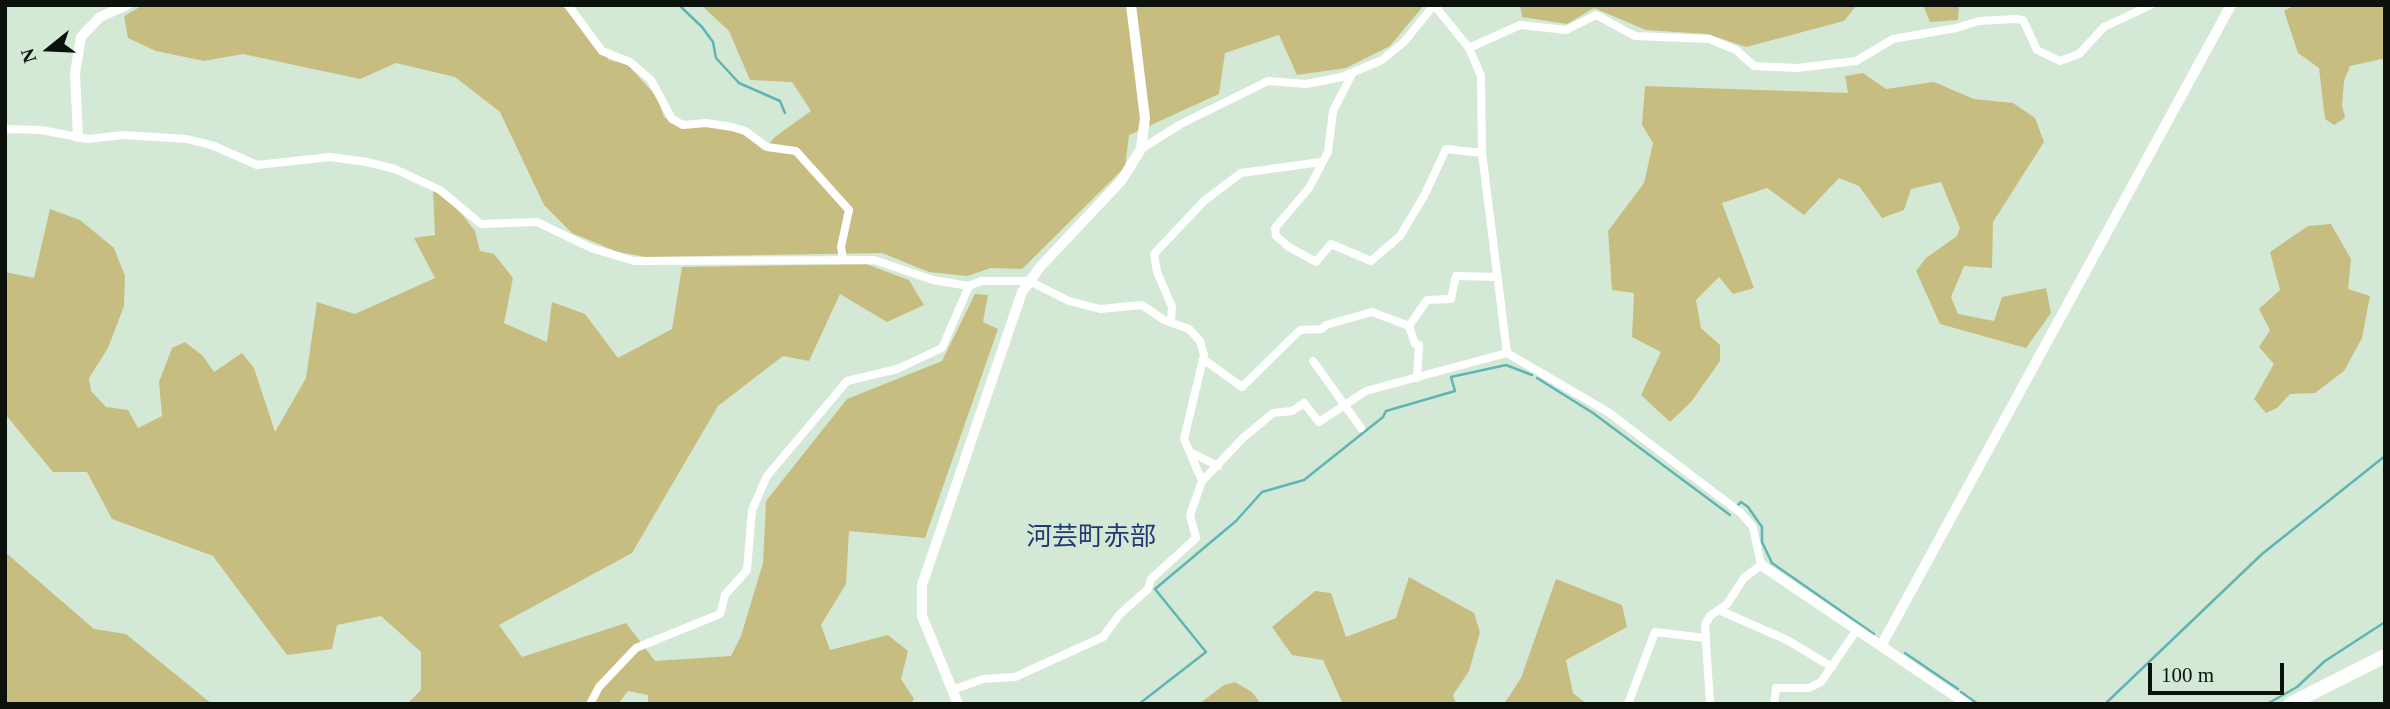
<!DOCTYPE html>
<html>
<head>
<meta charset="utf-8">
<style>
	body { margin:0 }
	#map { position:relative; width:2390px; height:709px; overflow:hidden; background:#d4e9d5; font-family:"Times New Roman",serif }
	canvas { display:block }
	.frame { position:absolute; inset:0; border:7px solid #0b110b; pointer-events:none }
	.north { position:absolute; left:14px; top:14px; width:70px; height:70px; -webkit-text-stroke:5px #d4e9d5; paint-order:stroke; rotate:252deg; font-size:19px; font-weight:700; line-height:28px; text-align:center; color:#0b110b }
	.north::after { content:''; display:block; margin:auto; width:24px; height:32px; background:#0b110b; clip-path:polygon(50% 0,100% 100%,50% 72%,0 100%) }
	.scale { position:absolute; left:2148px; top:663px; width:136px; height:32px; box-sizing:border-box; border:4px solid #0b110b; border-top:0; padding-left:9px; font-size:21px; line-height:24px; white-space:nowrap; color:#0b110b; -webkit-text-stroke:5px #d4e9d5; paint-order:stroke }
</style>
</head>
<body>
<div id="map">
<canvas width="2390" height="709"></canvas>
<div class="frame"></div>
<div class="north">N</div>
<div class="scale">100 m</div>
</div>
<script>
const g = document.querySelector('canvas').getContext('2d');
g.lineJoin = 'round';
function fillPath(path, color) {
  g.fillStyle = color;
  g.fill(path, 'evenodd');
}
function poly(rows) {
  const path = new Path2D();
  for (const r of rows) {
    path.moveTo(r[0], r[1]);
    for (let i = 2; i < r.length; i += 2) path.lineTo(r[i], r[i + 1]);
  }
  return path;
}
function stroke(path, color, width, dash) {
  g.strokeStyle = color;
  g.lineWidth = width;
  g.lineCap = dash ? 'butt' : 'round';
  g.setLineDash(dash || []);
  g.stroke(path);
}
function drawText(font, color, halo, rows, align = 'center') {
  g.font = font + ' "Times New Roman","Noto Sans JP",serif';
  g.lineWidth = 5;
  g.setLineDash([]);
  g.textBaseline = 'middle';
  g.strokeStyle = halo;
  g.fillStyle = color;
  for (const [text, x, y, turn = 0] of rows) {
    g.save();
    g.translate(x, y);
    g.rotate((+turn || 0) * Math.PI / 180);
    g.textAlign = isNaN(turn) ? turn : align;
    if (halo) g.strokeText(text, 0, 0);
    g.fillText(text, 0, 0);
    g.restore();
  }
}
const green = poly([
	[143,5,562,5,609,60,628,65,657,97,664,117,681,129,705,125,743,133,763,150,776,136,811,111,792,82,750,80,729,31,701,5,1424,5,1390,46,1346,68,1297,75,1279,35,1225,53,1219,94,1129,135,1125,167,1022,269,991,268,967,276,929,272,882,253,646,257,618,252,572,233,544,205,500,112,455,77,396,63,360,79,243,54,204,61,156,51,128,38,124,16],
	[1520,5,1857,5,1844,21,1746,47,1708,34,1646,30,1594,8,1567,24,1522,17],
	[1923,5,1959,5,1958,20,1930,22],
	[2295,5,2385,5,2385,61,2382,59,2350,66,2344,81,2342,105,2345,118,2334,125,2325,119,2319,68,2298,53,2284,11],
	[1863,73,1886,89,1934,82,1974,99,2013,103,2035,118,2044,142,1993,222,1992,268,1964,266,1951,297,1958,314,1994,321,2002,297,2046,288,2051,313,2026,348,1940,324,1916,271,1926,258,1957,236,1960,228,1941,182,1911,189,1904,210,1882,218,1859,186,1839,178,1804,215,1767,188,1722,203,1754,288,1733,294,1719,277,1696,300,1701,328,1720,345,1720,361,1691,402,1670,422,1641,395,1661,352,1632,337,1634,293,1612,290,1608,231,1644,183,1653,143,1642,125,1645,86,1848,93,1845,76],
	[433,190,455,206,475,231,480,251,494,254,513,278,504,323,547,342,552,302,585,314,618,358,672,329,682,267,866,264,909,280,924,305,887,322,840,294,809,361,783,356,718,406,632,553,499,625,522,657,626,623,655,661,731,656,741,636,763,563,766,501,847,399,942,361,975,294,988,295,983,322,998,329,925,538,849,531,846,584,821,625,830,650,888,635,908,651,901,679,914,699,911,704,648,704,648,695,628,691,618,704,407,704,421,690,421,652,381,616,337,625,332,649,287,655,213,556,112,519,87,472,53,472,5,414,5,272,34,278,50,209,80,220,114,248,125,276,124,306,108,348,89,378,91,391,106,407,128,410,138,428,162,416,159,382,172,348,185,342,203,356,214,372,242,353,254,368,275,432,306,378,317,302,355,314,435,278,414,238,435,235],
	[2331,224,2351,259,2348,289,2370,296,2362,338,2344,371,2315,393,2290,394,2277,408,2266,413,2254,399,2274,364,2259,347,2270,330,2259,309,2280,290,2270,252,2308,226],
	[5,552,94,629,126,634,212,704,5,704],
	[1409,577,1474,613,1480,632,1469,671,1453,695,1456,704,1343,704,1323,660,1292,655,1272,627,1315,591,1331,593,1346,637,1396,618],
	[1556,579,1622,605,1627,627,1566,660,1573,693,1587,704,1504,704,1521,678],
	[1235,682,1252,692,1261,704,1199,704,1224,685]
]);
const stream = poly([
	[679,5,702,27,713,42,716,58,739,83,780,101,785,113],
	[1537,378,1593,413,1730,515],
	[1738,505,1741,502,1748,507,1762,527,1762,542,1772,563,1874,634],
	[1905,653,1958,689],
	[1961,692,1978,704],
	[1139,704,1206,652,1155,589,1236,521,1262,492,1304,480,1383,417,1386,411,1455,391,1451,377,1506,365,1532,375],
	[2105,704,2262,554,2385,456],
	[2267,704,2297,687,2325,661,2385,622]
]);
const minor = poly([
	[568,5,602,51,630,62,651,80,672,119,683,125,706,123,732,127,745,131,767,147,796,151,849,210,841,247,843,258],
	[1434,5,1469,48,1481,76,1482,153,1507,353],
	[1469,48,1520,25,1566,30,1596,15,1635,36,1709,39,1736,50,1754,66,1797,68,1856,61,1893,39,1956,28,1979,21,2015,19,2023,20,2037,50,2060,61,2079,54,2104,27,2151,5],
	[1352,74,1333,111,1328,152,1309,188,1275,228,1276,236,1289,247,1316,262,1331,244,1371,261,1400,236,1424,196,1446,149,1482,153],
	[5,129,41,130,88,139,123,135,187,139,214,146,257,165,330,157,367,162,395,169,440,190,481,224,537,222,591,248,634,261,874,260,933,280,969,286,981,281,1029,281,1069,301,1100,309,1142,305,1164,320,1189,329,1200,341,1204,355,1184,439,1202,481],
	[1141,149,1181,124,1268,81,1306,84,1342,77,1382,60,1404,42,1434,5],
	[1171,321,1172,307,1157,272,1154,254,1204,201,1241,173,1321,162],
	[1409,326,1427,300,1451,299,1456,276,1498,277],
	[1203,359,1242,387,1300,330,1322,329,1326,325,1372,312,1409,326,1415,344,1419,345,1417,378],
	[1313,361,1361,428],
	[1190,452,1218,466],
	[1721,611,1787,640,1832,667],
	[952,690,983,679,1015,677,1103,637,1120,614,1148,589,1151,579,1196,538,1190,515,1202,481,1243,438,1273,413,1292,411,1304,403,1319,422,1366,391,1507,353,1608,412,1741,513,1753,527,1761,565,1744,578,1727,604,1710,616,1705,625,1710,704],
	[590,704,599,687,636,648,720,614,725,595,747,570,752,510,767,476,847,381,897,369,942,348,969,286],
	[1628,704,1655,632,1705,638],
	[1774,704,1776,688,1809,688,1821,682,1856,631]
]);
const tertiary = poly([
	[78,137,75,73,81,37,100,17,127,5],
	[1761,565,1967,704],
	[1881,646,2231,5],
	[958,704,922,616,922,585,1022,292,1040,267,1121,181,1141,149,1145,118,1131,5]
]);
const trunk = poly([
	[2290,704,2385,656]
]);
const quarterNames = [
	["河芸町赤部",1091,538]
];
fillPath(green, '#c7bd80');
stroke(stream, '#5fb5b4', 2.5);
stroke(minor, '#fff', 8);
stroke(tertiary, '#fff', 10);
stroke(trunk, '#fff', 14);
drawText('26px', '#223a72', '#d4e9d5', quarterNames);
</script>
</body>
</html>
